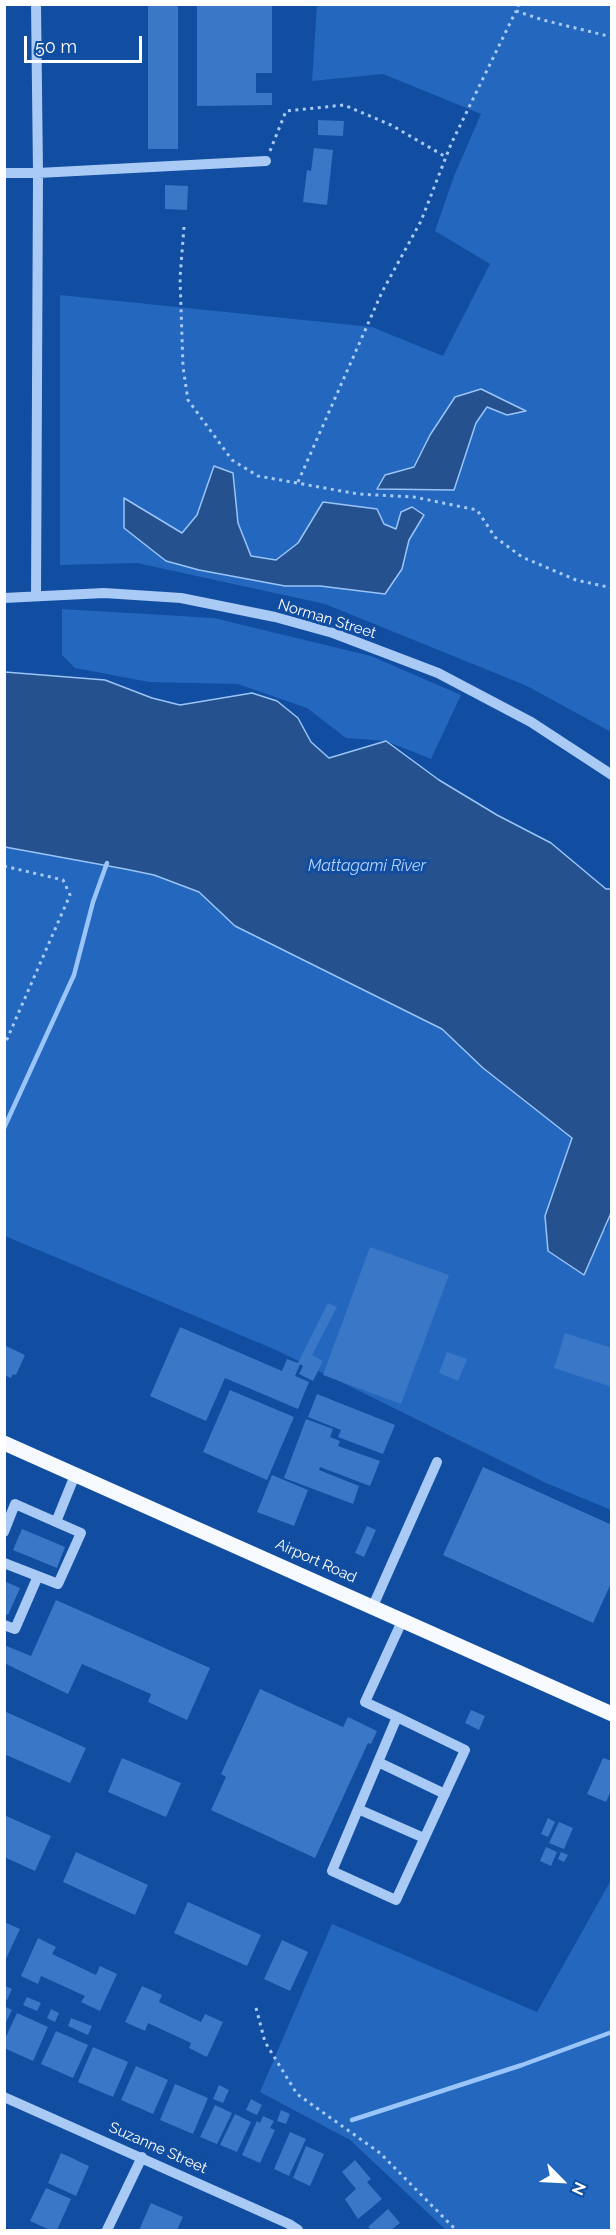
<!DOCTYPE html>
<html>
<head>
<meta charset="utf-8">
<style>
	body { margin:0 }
	#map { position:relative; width:616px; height:2235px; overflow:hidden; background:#114da0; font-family:Raleway,sans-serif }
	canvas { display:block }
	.frame { position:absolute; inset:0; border:6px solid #fff; pointer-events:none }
	.north { position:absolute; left:532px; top:2151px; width:60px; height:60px; -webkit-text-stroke:4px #114da0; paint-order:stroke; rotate:114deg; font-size:16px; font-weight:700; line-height:24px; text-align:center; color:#fff }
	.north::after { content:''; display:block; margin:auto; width:21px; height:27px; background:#fff; clip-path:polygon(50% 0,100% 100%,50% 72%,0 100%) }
	.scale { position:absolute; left:24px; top:36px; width:118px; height:27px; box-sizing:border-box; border:3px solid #fff; border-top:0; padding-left:8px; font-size:18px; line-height:21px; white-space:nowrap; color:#fff; -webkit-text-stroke:4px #114da0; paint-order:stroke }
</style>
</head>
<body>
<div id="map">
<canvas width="616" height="2235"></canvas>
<div class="frame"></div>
<div class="north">N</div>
<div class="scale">50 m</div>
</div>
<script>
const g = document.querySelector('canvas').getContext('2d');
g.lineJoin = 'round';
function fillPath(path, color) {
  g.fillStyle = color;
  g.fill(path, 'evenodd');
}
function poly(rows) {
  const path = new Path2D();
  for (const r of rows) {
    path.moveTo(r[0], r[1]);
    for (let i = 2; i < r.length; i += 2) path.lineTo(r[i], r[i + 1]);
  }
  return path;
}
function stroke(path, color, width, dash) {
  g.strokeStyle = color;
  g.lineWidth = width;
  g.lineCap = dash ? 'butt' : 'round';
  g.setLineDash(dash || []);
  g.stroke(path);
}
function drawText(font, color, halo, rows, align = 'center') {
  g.font = font + ' Raleway,sans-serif';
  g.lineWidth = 6;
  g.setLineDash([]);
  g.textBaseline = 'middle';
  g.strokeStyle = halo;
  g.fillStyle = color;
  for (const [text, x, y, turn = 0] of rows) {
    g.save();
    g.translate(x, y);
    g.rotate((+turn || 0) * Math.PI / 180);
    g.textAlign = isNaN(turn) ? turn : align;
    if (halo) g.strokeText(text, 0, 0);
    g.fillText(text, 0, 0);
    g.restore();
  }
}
const green = poly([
	[317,5,611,5,611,732,527,686,325,604,137,563,60,565,60,295,372,327,443,356,490,264,435,231,454,176,481,114,383,74,312,81],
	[62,609,214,618,371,656,461,695,431,759,386,741,346,738,307,708,238,684,149,682,75,668,62,655],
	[4,847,125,869,154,875,199,892,235,926,442,1029,483,1068,572,1138,545,1216,606,1230,611,1213,611,1510,546,1483,276,1350,5,1236],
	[611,1880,611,2230,446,2230,350,2140,260,2092,332,1924,537,2012]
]);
const water = poly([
	[481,389,526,411,507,415,487,407,476,423,454,490,377,489,385,475,414,467,430,435,455,397,481,389],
	[214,466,233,473,238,523,251,556,276,560,298,543,323,502,377,509,384,524,396,529,401,512,412,507,424,515,409,540,402,569,385,594,320,586,285,586,199,570,166,561,124,528,124,498,182,533,197,515,214,466],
	[5,672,105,680,152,698,180,705,252,693,277,701,298,718,311,742,329,758,386,741,439,780,497,815,551,843,606,889,611,889,611,1213,584,1275,548,1251,545,1216,572,1138,483,1068,442,1029,235,926,199,892,154,875,125,869,5,847,5,672]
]);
const stream = poly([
	[4,1128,74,975,93,902,107,863],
	[352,2120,522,2065,612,2032]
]);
const building = poly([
	[148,4,178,4,178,149,148,149],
	[197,4,272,4,272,73,256,73,256,93,272,93,272,105,197,106],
	[318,120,344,121,343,136,318,135],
	[314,148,333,150,327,205,303,202,307,170,311,171],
	[165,185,188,186,187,210,165,209],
	[370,1247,449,1275,401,1404,323,1375],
	[328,1303,337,1307,312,1355,323,1361,313,1381,299,1374,303,1366,300,1364,295,1376,309,1382,298,1409,225,1378,206,1421,150,1396,180,1327,282,1371,287,1359,298,1363],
	[565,1333,612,1348,612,1387,554,1368],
	[4,1345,25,1355,16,1375,13,1374,11,1378,4,1375],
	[447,1352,467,1359,458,1381,439,1373],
	[230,1390,294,1417,267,1480,203,1452],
	[317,1394,395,1425,383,1454,338,1437,341,1430,308,1417],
	[306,1419,333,1429,330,1437,340,1441,338,1446,380,1461,370,1486,320,1467,319,1470,359,1486,353,1504,284,1478],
	[483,1467,612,1525,612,1581,593,1623,443,1555],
	[272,1475,308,1490,294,1526,257,1512],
	[367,1526,376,1530,364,1557,355,1553],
	[22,1529,65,1547,57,1568,13,1550],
	[4,1581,20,1588,8,1615,4,1613],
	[56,1600,210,1668,187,1720,148,1702,151,1694,82,1664,68,1694,4,1663,4,1645,31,1656],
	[260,1689,343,1727,348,1717,377,1731,371,1744,368,1743,315,1858,211,1810,226,1777,221,1774],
	[471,1710,485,1716,479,1730,465,1723],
	[4,1711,86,1748,70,1783,4,1754],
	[122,1758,181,1783,166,1817,108,1792],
	[603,1758,612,1761,612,1789,606,1802,587,1794],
	[4,1815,51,1836,35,1871,4,1857],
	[548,1818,555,1822,548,1837,541,1834],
	[559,1822,573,1828,564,1849,549,1843],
	[546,1847,557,1852,551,1866,540,1861],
	[76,1852,148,1885,135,1915,63,1882],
	[561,1852,568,1855,564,1862,558,1859],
	[188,1902,261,1935,247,1966,174,1933],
	[4,1922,20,1929,4,1963],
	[38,1938,56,1947,52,1954,96,1975,100,1966,117,1974,100,2011,81,2002,85,1996,41,1976,38,1984,21,1976],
	[282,1940,308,1952,290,1991,264,1979],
	[5,1986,12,1989,7,2000,5,1999],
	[142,1986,162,1995,159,2002,201,2022,205,2014,223,2022,207,2057,189,2048,191,2043,148,2023,145,2031,125,2022],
	[27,1997,41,2003,37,2011,23,2005],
	[4,2006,12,2010,4,2026],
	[51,2009,59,2013,55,2022,47,2018],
	[17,2013,48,2027,33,2061,4,2048,4,2041],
	[71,2018,92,2026,88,2035,68,2026],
	[56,2031,88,2045,73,2078,41,2064],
	[93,2047,128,2062,113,2097,78,2082],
	[136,2066,168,2080,153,2114,121,2100],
	[175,2084,208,2098,193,2134,160,2120],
	[219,2085,229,2090,223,2103,213,2099],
	[251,2099,262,2105,257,2115,246,2110],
	[215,2105,232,2113,217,2144,200,2137],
	[281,2110,290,2114,286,2124,277,2121],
	[235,2114,251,2122,237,2152,220,2145],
	[263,2116,274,2121,270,2128,275,2130,260,2163,242,2155,257,2121,260,2123],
	[290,2132,306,2139,289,2176,274,2169],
	[306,2146,324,2154,310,2186,293,2178],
	[61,2153,89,2166,76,2196,48,2183],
	[355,2160,371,2179,367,2182,382,2199,358,2219,345,2199,356,2189,342,2172],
	[46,2188,71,2199,57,2230,50,2230,30,2221],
	[151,2203,183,2217,177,2230,139,2230],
	[388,2209,400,2223,391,2230,372,2230,368,2227]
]);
const path = poly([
	[519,4,516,11,543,20,612,37],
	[270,151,286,111,344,105,391,125,446,157],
	[184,227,180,278,183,367,188,400,232,460,258,476,358,494,414,497,477,510,495,537,522,557,576,580,612,588],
	[298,482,382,292,421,221,451,144,516,11],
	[4,866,63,880,70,895,4,1046],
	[256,2008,265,2042,297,2094,380,2153,456,2230]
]);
const minor = poly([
	[36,4,38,173,266,161],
	[4,173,38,173,36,596],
	[4,598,104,593,181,598,275,617,333,633,438,673,531,722,612,775],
	[56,1522,75,1475],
	[4,1532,15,1504,81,1533,58,1584,4,1563],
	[373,1606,437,1462],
	[4,1625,15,1629,38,1576],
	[397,1717,332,1871,396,1900,465,1750,397,1717,365,1702,403,1619],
	[378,1762,445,1794],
	[358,1809,424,1838],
	[4,2097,289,2224,298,2230],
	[107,2230,142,2157]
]);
const major = poly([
	[4,1443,612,1714]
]);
const streetNames = [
	["Norman Street",327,619,17],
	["Airport Road",316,1561,24],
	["Suzanne Street",158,2148,24]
];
const waterNames = [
	["Mattagami River",367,866]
];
fillPath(green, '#2367be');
fillPath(water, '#25528f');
stroke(water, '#9ac5f8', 1.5);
stroke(stream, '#9ac5f8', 4.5);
fillPath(building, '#3a77c7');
stroke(path, '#a8caf5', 3, [3, 4.5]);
stroke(minor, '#a8caf5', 10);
stroke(major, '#f6faff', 15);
drawText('15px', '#fff', '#114da0', streetNames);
drawText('italic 16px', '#b5d4fb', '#114da0', waterNames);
</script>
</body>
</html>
